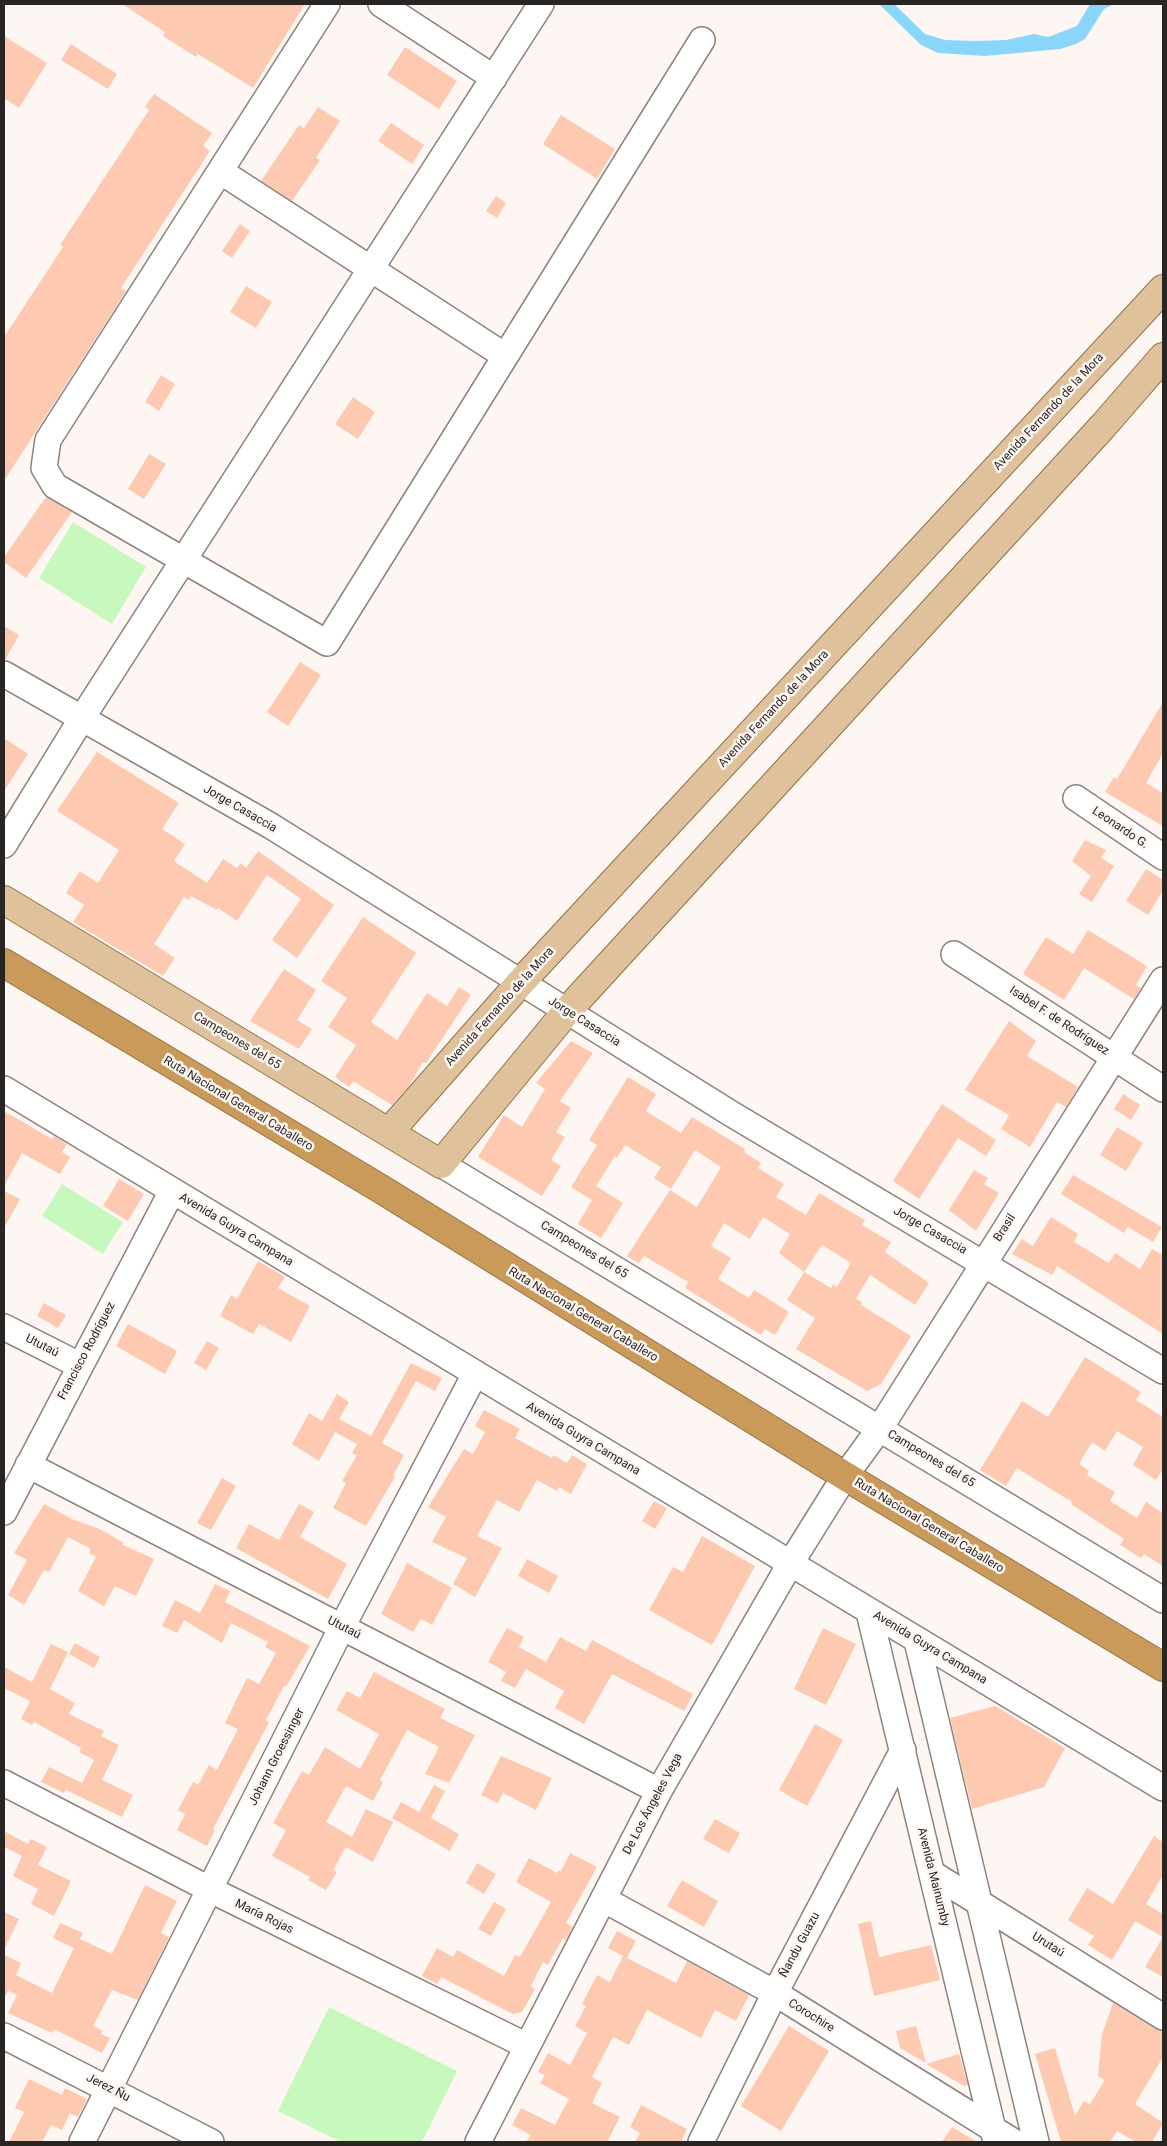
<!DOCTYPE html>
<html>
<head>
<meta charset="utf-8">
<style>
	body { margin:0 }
	#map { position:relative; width:1167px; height:2146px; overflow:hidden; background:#fef6f2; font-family:Roboto,sans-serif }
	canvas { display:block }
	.frame { position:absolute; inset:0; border:5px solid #292523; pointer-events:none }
</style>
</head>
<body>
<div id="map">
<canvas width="1167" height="2146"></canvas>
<div class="frame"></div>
</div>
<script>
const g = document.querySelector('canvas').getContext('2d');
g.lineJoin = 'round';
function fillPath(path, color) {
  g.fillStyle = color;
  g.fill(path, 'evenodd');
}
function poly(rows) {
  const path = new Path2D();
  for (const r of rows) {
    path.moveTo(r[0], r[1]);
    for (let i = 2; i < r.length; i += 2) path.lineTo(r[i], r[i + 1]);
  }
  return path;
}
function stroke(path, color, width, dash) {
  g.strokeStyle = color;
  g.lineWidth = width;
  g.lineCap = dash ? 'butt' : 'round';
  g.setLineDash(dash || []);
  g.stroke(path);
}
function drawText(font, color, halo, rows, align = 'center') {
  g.font = font + ' Roboto,sans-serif';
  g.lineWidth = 5;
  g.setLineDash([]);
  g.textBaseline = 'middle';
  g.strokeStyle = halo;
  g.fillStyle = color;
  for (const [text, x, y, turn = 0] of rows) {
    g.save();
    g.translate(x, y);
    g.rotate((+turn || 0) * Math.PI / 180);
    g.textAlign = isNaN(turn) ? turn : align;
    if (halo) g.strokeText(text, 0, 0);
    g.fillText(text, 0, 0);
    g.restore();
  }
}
const green = poly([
	[73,522,146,567,112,624,39,578],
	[62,1184,123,1222,103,1254,42,1216],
	[329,2007,457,2071,422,2142,341,2142,278,2111]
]);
const water = poly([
	[879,4,894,4,925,34,945,40,975,41,1006,40,1034,34,1048,37,1077,26,1090,4,1114,4,1104,9,1085,39,1076,44,1060,49,985,56,938,53,921,45]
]);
const building = poly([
	[122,4,305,4,253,88,198,54,196,57,163,36,165,32],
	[4,36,47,63,19,108,4,98],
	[71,44,117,74,108,89,61,60],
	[405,47,457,81,439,109,387,75],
	[154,94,212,133,203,146,210,151,121,288,126,291,4,481,4,337,63,247,60,245,149,110,145,107],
	[318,107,340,121,316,158,320,160,292,201,261,181,299,125,304,128],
	[561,115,615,149,597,179,543,144],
	[391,123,424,145,412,164,378,141],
	[496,196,506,203,497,218,486,211],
	[240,224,250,231,232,258,222,251],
	[246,286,272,302,256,328,230,312],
	[161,375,175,384,159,411,145,402],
	[353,397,375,412,358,439,335,424],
	[149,454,166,464,144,499,128,489],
	[46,497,72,512,26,578,4,562,4,557],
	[4,626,19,635,5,660,4,660],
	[300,662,321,675,288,726,267,712],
	[1163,702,1163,753,1146,783,1163,793,1163,826,1105,792,1114,777,1117,779],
	[4,738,28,754,4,791],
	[97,752,179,803,162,829,185,844,174,861,207,883,223,859,237,868,241,863,246,868,258,851,334,905,297,958,272,940,301,899,267,875,237,921,218,908,217,910,191,896,188,900,184,897,154,944,175,958,163,976,73,922,84,905,66,893,80,871,98,883,119,850,57,811],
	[1085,840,1106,850,1101,858,1114,866,1092,902,1079,894,1091,876,1072,861],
	[1146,869,1163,880,1163,890,1148,915,1126,901],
	[363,917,416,953,371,1022,397,1040,427,993,447,1006,459,987,471,995,426,1063,423,1062,408,1087,392,1105,353,1081,349,1087,335,1077,356,1045,328,1027,347,998,321,981],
	[1088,930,1147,966,1136,985,1141,988,1134,999,1084,968,1064,1000,1023,974,1046,937,1073,954],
	[284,969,316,990,297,1020,312,1029,299,1049,250,1021],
	[1009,1021,1036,1041,1027,1056,1078,1087,1066,1107,1057,1102,1030,1147,1001,1129,1009,1115,965,1090],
	[571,1041,593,1053,560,1101,571,1108,556,1132,565,1137,551,1160,561,1166,542,1196,478,1157,504,1115,522,1127,545,1089,536,1083],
	[628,1077,656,1094,646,1111,681,1133,692,1117,745,1149,744,1152,761,1163,758,1168,784,1184,776,1197,806,1215,819,1193,846,1209,865,1220,862,1225,891,1242,885,1252,929,1283,915,1305,870,1275,856,1299,862,1302,861,1305,911,1336,881,1384,867,1391,796,1349,815,1318,787,1300,804,1272,779,1253,790,1234,763,1217,750,1239,724,1223,711,1246,731,1258,718,1279,749,1298,754,1290,789,1312,775,1335,765,1329,761,1335,685,1288,688,1282,644,1256,639,1263,627,1256,670,1190,697,1207,721,1167,695,1150,671,1189,654,1178,661,1167,625,1145,617,1158,615,1156,596,1186,623,1203,601,1238,578,1224,592,1200,571,1187,597,1145,589,1140],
	[822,1245,851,1263,837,1287,833,1284,831,1288,804,1272],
	[1123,1094,1140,1105,1131,1120,1114,1109],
	[942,1104,996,1140,986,1156,958,1138,919,1199,893,1181],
	[4,1111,52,1139,54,1136,67,1144,62,1152,70,1157,60,1174,22,1153,4,1186],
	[1117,1127,1143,1143,1126,1171,1100,1155],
	[974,1170,988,1178,984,1184,999,1193,976,1231,949,1210],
	[1073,1175,1162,1227,1153,1242,1128,1227,1124,1233,1061,1194],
	[119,1179,144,1194,128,1221,103,1206],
	[4,1191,20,1199,4,1228],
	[1051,1217,1078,1234,1074,1242,1109,1263,1115,1253,1140,1269,1152,1249,1163,1255,1163,1334,1057,1266,1052,1275,1012,1254,1022,1239,1033,1246],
	[258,1261,285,1277,278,1288,310,1306,291,1342,259,1324,253,1334,220,1316,231,1295,237,1299],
	[44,1303,66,1315,58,1328,37,1316],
	[128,1324,177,1351,165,1374,116,1346],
	[207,1341,219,1348,206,1370,194,1363],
	[1085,1357,1141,1392,1136,1400,1163,1417,1163,1469,1156,1480,1133,1465,1143,1447,1117,1431,1105,1451,1092,1442,1079,1464,1089,1471,1087,1475,1115,1492,1110,1501,1137,1518,1146,1502,1163,1513,1163,1566,1144,1554,1141,1558,1120,1545,1124,1539,1071,1504,1072,1502,1017,1468,1006,1486,980,1470,1022,1401,1048,1417],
	[411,1363,442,1378,435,1391,416,1381,382,1443,404,1455,393,1476,395,1477,366,1526,333,1508,346,1483,342,1481,357,1455,352,1453,357,1444,335,1432,319,1461,292,1444,309,1413,322,1421,337,1394,349,1402,339,1419,371,1436],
	[484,1410,520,1429,515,1438,552,1458,553,1455,567,1463,572,1455,587,1464,571,1494,559,1487,557,1491,537,1480,519,1512,497,1500,477,1536,502,1548,475,1597,453,1584,467,1558,432,1542,446,1517,428,1507,464,1449,473,1454,485,1432,475,1426],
	[222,1478,236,1486,211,1530,197,1523],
	[654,1501,667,1508,655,1529,642,1521],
	[44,1504,72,1519,102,1530,124,1543,123,1545,154,1559,136,1596,115,1586,104,1606,78,1591,96,1557,89,1553,91,1549,68,1537,49,1572,44,1570,24,1605,8,1595,27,1560,14,1553],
	[299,1504,314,1512,300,1537,347,1564,328,1599,236,1548,249,1524,279,1540],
	[702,1536,755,1566,712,1645,649,1610,673,1567,683,1572],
	[527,1559,558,1576,549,1593,518,1576],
	[407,1563,452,1588,432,1625,421,1619,413,1632,381,1614],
	[215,1584,230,1591,225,1602,310,1646,286,1687,284,1686,266,1720,269,1722,213,1829,215,1830,207,1846,177,1830,185,1814,178,1810,193,1782,198,1785,209,1765,217,1770,238,1729,225,1723,247,1678,259,1684,276,1653,265,1647,268,1642,231,1623,222,1643,184,1620,177,1633,162,1626,175,1600,200,1613],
	[507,1628,524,1637,519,1647,546,1662,560,1637,586,1651,592,1640,693,1694,684,1711,612,1674,584,1724,555,1708,564,1691,526,1669,515,1688,501,1681,506,1672,488,1662],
	[823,1628,856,1644,826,1705,794,1689],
	[75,1643,100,1657,94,1668,69,1654],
	[51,1644,68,1652,50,1689,75,1703,69,1714,104,1731,101,1736,119,1745,102,1780,133,1795,122,1817,66,1790,64,1793,41,1782,49,1767,82,1783,94,1760,79,1752,81,1748,34,1722,32,1725,21,1719,30,1701,4,1688,4,1667,32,1682],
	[374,1672,445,1709,440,1718,475,1735,449,1783,425,1774,439,1747,407,1730,380,1780,383,1782,373,1801,346,1786,326,1822,352,1837,366,1809,393,1822,373,1862,346,1847,333,1870,337,1872,326,1890,308,1880,310,1877,272,1856,286,1830,273,1823,302,1771,309,1775,325,1747,360,1769,379,1734,336,1710,347,1691,360,1698],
	[995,1706,1065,1748,1044,1787,972,1809,950,1718],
	[815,1724,843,1740,807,1806,779,1790],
	[501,1756,552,1778,536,1810,503,1793,498,1803,481,1795],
	[434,1785,445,1791,431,1818,459,1834,450,1851,392,1818,401,1802,419,1812],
	[715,1819,740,1833,729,1853,703,1839],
	[4,1831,28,1844,31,1839,47,1847,38,1865,71,1881,54,1916,31,1904,38,1889,13,1876,22,1856,4,1847],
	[1154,1836,1163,1842,1163,1875,1146,1904,1163,1914,1163,1977,1145,1967,1163,1937,1135,1921,1112,1960,1088,1945,1094,1936,1068,1920,1087,1888,1113,1904],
	[570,1853,597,1867,566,1923,573,1927,566,1940,563,1938,548,1965,543,1962,531,1986,535,1989,522,2012,513,2014,441,1977,437,1984,422,1976,437,1948,453,1957,457,1950,504,1976,515,1955,520,1957,551,1902,516,1882,529,1858,557,1873,559,1870,561,1871],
	[477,1863,496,1874,484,1894,466,1883],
	[682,1880,718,1901,704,1927,667,1906],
	[145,1885,177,1901,161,1933,169,1937,138,2000,112,1990,93,2026,103,2031,101,2034,110,2038,102,2053,54,2029,52,2033,8,2013,17,1995,8,1991,4,1999,4,1955,21,1963,16,1975,52,1993,74,1948,53,1938,60,1923,83,1933,80,1939,112,1954],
	[494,1902,506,1909,491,1936,478,1929],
	[4,1912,19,1919,4,1950],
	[871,1921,879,1957,931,1945,940,1980,874,1996,858,1924],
	[617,1931,636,1941,627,1958,676,1983,687,1961,749,1995,736,2021,715,2010,701,2038,647,2010,629,2045,613,2037,592,2077,602,2083,592,2103,620,2117,607,2142,526,2142,531,2135,512,2125,521,2108,555,2125,569,2099,540,2083,545,2075,538,2072,548,2053,570,2065,587,2033,575,2026,586,2006,582,2004,597,1975,610,1982,623,1956,608,1948],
	[1113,2003,1155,2029,1163,2031,1163,2057,1135,2104,1163,2123,1152,2142,1136,2142,1117,2131,1110,2142,1061,2142,1035,2054,1055,2048,1075,2116,1084,2101,1090,2104,1105,2080,1098,2076,1102,2034],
	[789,2026,829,2051,781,2131,741,2106],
	[916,2026,926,2063,900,2048,896,2031],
	[959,2054,968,2085,964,2086,926,2064],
	[29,2079,62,2095,65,2088,87,2099,78,2117,70,2113,62,2130,51,2125,42,2142,9,2142,24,2112,15,2108],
	[641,2105,687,2129,681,2142,635,2142,640,2133,630,2127],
	[952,2127,977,2142,942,2142]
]);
const minor = poly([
	[327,4,48,440,44,468,55,486,327,643,702,40],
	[381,4,494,78],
	[220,171,505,356],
	[4,674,271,826,730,1113,1163,1371],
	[1076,798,1163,857],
	[4,845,82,718,541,4],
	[954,954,1163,1089],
	[4,1089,1163,1788],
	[441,1164,1163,1600],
	[4,1327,79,1365],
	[28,1465,659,1791],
	[4,1512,172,1191],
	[869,1612,996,2142],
	[917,1641,1036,2142],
	[4,1783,211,1890,527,2046],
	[933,1874,1163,2017],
	[603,1899,775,1993,1014,2142],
	[4,2036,211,2142],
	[82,2142,342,1627,475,1374],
	[478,2142,659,1791,790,1564,845,1476,880,1428,1163,980],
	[701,2142,775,1993,903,1750]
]);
const major = poly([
	[4,900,441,1164,567,1011,1104,425,1163,357],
	[389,1132,521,982,1163,289]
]);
const highway = poly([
	[4,963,381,1189,845,1476,1163,1667]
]);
const streetNames = [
	["Avenida Fernando de la Mora",1049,412,-47],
	["Avenida Fernando de la Mora",774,709,-47],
	["Jorge Casaccia",240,809,30],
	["Leonardo G.",1120,828,34],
	["Avenida Fernando de la Mora",500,1007,-48],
	["Isabel F. de Rodríguez",1059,1021,33],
	["Jorge Casaccia",584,1022,32],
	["Campeones del 65",237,1041,31],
	["Ruta Nacional General Caballero",238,1104,31],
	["Brasil",1005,1228,-57],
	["Avenida Guyra Campana",236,1230,31],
	["Jorge Casaccia",930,1231,30],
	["Campeones del 65",584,1250,31],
	["Ruta Nacional General Caballero",583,1315,31],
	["Ututaú",42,1346,27],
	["Francisco Rodríguez",87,1351,-62],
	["Avenida Guyra Campana",583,1439,31],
	["Campeones del 65",931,1459,31],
	["Ruta Nacional General Caballero",929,1526,31],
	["Ututaú",344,1628,27],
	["Avenida Guyra Campana",930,1648,31],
	["Johann Groessinger",277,1757,-63],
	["De Los Ángeles Vega",653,1804,-62],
	["Avenida Mainumby",933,1877,76],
	["María Rojas",264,1917,26],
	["Ñandu Guazu",800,1945,-62],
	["Urutaú",1048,1945,32],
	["Corochire",811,2016,32],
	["Jerez Ñu",108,2088,27]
];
fillPath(green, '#c7f8be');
fillPath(water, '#8ad6fb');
fillPath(building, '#fdc9b0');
stroke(minor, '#8c837e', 28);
stroke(major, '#917146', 30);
stroke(highway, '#917146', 30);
stroke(minor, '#fff', 25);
stroke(major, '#dfc29b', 28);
stroke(highway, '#c99a59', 28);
drawText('12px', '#292523', '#fef6f2', streetNames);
</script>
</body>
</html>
